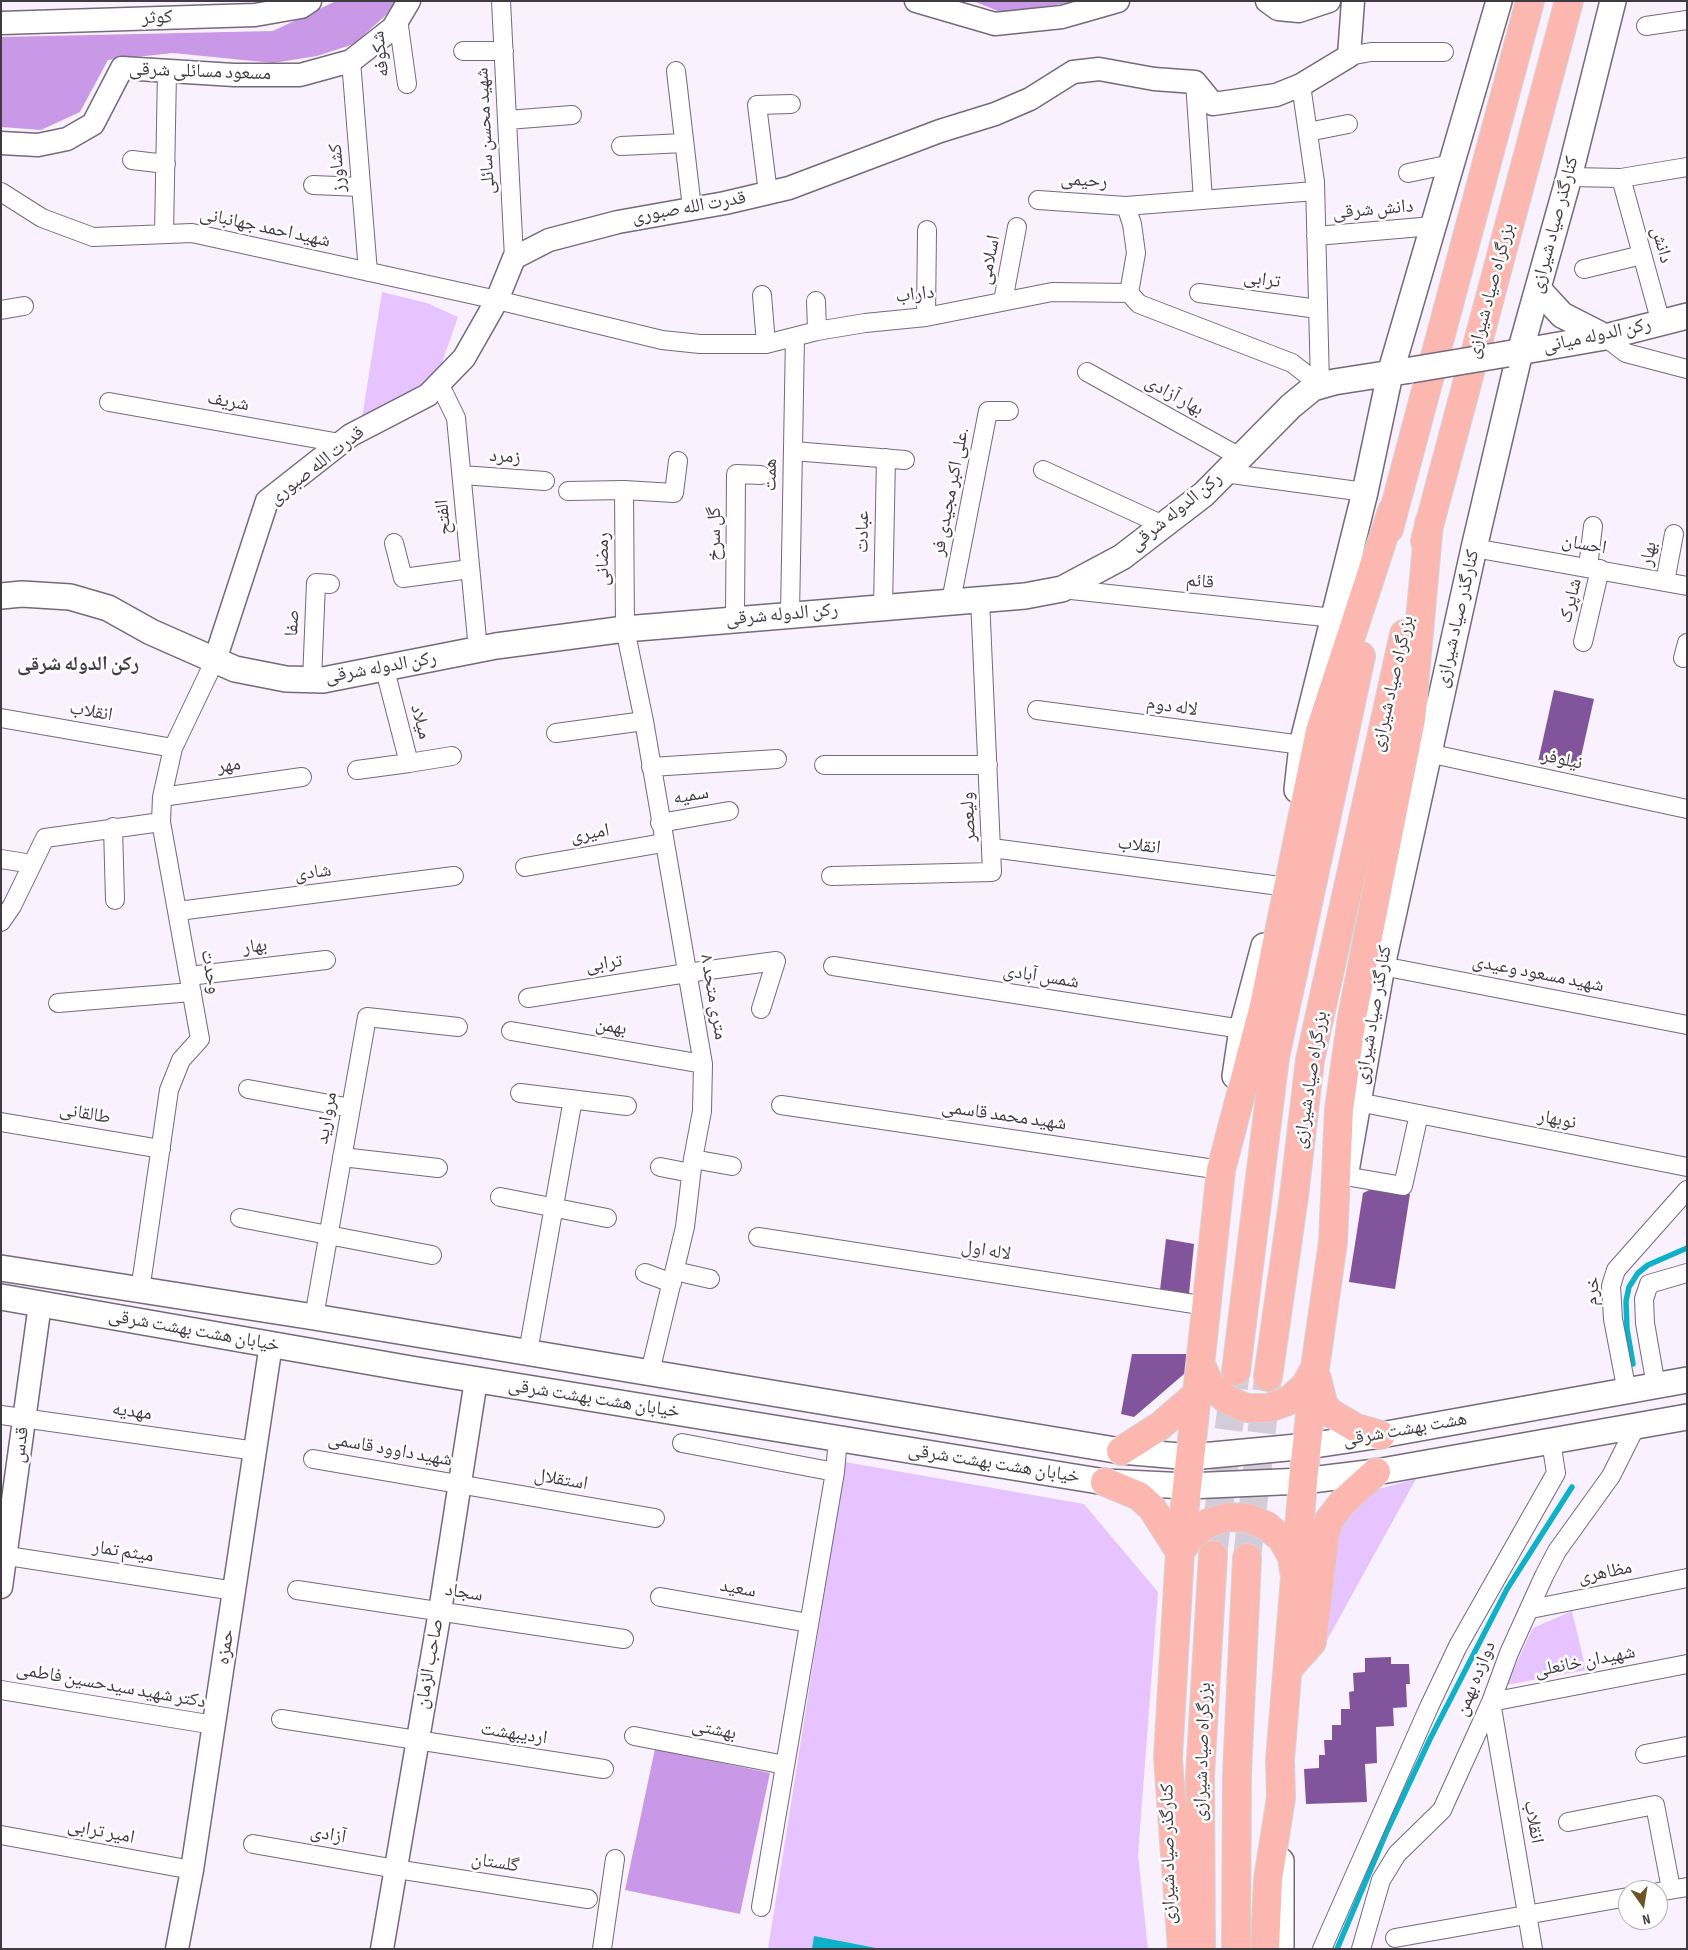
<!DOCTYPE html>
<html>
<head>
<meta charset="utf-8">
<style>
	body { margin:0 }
	#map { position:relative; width:1688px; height:1950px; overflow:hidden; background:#f9f1fe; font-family:"Sofia Sans Condensed",sans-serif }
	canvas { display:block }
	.frame { position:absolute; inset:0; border:2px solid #403b43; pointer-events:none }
	.north { position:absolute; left:1618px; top:1880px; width:50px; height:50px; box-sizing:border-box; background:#fff; border:1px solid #b3b1b4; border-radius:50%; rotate:167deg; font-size:14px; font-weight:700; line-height:20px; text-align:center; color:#403b43 }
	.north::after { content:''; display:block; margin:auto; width:18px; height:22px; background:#6d5425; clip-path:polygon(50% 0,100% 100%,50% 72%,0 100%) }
</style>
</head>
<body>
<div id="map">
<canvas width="1688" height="1950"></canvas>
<div class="frame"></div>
<div class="north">N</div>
</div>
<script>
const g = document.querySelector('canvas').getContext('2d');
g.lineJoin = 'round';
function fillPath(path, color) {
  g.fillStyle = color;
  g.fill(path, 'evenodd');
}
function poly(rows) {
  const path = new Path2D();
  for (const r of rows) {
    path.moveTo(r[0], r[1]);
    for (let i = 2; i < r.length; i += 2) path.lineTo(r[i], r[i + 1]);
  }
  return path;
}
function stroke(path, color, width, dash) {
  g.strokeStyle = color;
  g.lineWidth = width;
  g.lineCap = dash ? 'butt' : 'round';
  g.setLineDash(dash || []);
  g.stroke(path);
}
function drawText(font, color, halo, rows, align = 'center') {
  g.font = font + ' "Sofia Sans Condensed","Noto Naskh Arabic",sans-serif';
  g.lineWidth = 5;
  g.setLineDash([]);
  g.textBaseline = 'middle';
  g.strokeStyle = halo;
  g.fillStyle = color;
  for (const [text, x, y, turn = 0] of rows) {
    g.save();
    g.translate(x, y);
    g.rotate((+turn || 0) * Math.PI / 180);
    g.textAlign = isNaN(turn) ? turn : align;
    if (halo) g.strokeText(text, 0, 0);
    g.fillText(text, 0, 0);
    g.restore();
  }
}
const green = poly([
	[382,292,427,303,458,317,437,377,362,418],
	[845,1462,1084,1504,1158,1592,1138,1855,1148,1949,768,1949],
	[1416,1479,1315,1662,1313,1651,1334,1525,1367,1492],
	[1572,1611,1586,1670,1506,1685,1533,1628]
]);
const forest = poly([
	[336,1,396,1,386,15,354,44,317,56,273,63,173,53,108,60,80,112,41,130,1,127,1,37,273,31],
	[973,1,1080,1,1003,13],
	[655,1749,770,1773,740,1914,625,1890]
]);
const water = poly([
	[814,1936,881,1949,812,1949]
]);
const stream = poly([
	[1633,1364,1627,1329,1626,1301,1629,1287,1638,1273,1648,1265,1687,1248],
	[1337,1949,1387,1831,1430,1739,1507,1589,1572,1487]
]);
const building = poly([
	[1554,690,1594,699,1578,770,1538,762],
	[1374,1188,1410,1194,1395,1289,1349,1282,1363,1193],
	[1166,1239,1194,1244,1189,1294,1160,1290],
	[1132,1354,1191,1354,1191,1368,1134,1417,1121,1414],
	[1391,1657,1391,1664,1409,1664,1410,1684,1406,1684,1407,1707,1393,1708,1394,1726,1376,1727,1377,1763,1365,1764,1367,1802,1306,1804,1304,1769,1319,1768,1319,1755,1325,1755,1324,1740,1332,1740,1332,1725,1341,1725,1341,1709,1350,1709,1349,1692,1354,1691,1353,1673,1365,1672,1365,1658]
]);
const trunkTunnel = poly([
	[1213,1555,1236,1371],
	[1247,1558,1268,1377]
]);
const minor = poly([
	[501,1,514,258],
	[398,19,407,84],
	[1646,26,1687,20],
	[463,51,504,51],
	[1349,56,1371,52,1444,52],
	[351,61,368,272],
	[676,71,692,208],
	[1195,82,1203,200],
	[1301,85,1315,182,1320,385],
	[507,120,572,115],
	[1308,132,1348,124],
	[621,146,684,143],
	[132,160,166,164],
	[1408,173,1451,164],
	[1569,177,1621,178,1687,167],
	[1621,178,1661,323],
	[313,185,361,187],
	[1,192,42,218,93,237,192,233,497,300,662,340,700,344,766,344,817,331,865,323,926,317,1052,292,1129,293,1139,304,1292,363,1320,385],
	[768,193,757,105,791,104],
	[1038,200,1126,206],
	[164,234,167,71],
	[1316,236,1433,226],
	[1584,269,1642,255],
	[1129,293,1136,253,1132,224,1126,206,1315,191],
	[1199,293,1318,309],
	[762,295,766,344],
	[816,301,817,331],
	[1003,301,1017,227],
	[1,310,24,306],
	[926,317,927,230],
	[1605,337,1626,353,1687,369],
	[1087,372,1240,457],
	[439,383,456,418,478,650],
	[109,402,340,443],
	[793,451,905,460],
	[1043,470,1163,525],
	[1224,473,1365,492],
	[462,475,545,481],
	[624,490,625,629,644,721,703,1064,702,1111,693,1159,685,1227,650,1372],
	[568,491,624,490,674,493,678,461],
	[394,543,403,578,470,569],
	[1474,548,1687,586],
	[1588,567,1593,526],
	[1665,582,1674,534],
	[1062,589,1334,618],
	[951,601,988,411,1009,411],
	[883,606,886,458],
	[790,614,795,337],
	[735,618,736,474,761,475],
	[1583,642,1600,569],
	[1683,658,1687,643],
	[312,680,316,583,330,584],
	[1037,710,1302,745],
	[1,718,173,748],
	[556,733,644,721],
	[1428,753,1687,809],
	[409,763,452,756],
	[824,765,988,765],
	[651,767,777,759],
	[357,770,409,763,385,670],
	[162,797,302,777],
	[660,823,729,811],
	[113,827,115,900],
	[992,848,1280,886],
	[1,859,32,864],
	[525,867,663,843],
	[831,876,992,872,980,598],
	[178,911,454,876],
	[1,922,12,906,45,838,161,822],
	[833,966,1242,1029],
	[1382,966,1687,1025],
	[189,976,326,960],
	[528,998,687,973,776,961,761,1009],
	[58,1003,192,992],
	[511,1031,703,1064],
	[248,1089,351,1108],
	[520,1093,627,1106],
	[1358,1102,1687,1167],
	[781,1105,1221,1170],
	[1,1122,161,1149],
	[342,1157,438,1168],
	[693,1159,732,1166],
	[660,1167,691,1173],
	[1345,1176,1403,1186,1419,1114],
	[500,1197,607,1218],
	[240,1218,432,1255],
	[758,1237,1207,1306],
	[675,1271,710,1279],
	[645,1273,672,1283],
	[140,1291,169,1090,181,1060,200,1039,161,822,162,797,173,748,215,660],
	[314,1317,367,1017,458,1027],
	[528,1352,573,1099],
	[1656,1386,1645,1323,1644,1299,1649,1284,1687,1273],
	[1627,1392,1613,1319,1611,1286,1616,1270,1687,1190],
	[1,1415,256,1451],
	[682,1443,835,1472],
	[313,1459,655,1518],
	[1,1555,235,1591],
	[297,1590,624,1639],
	[660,1597,809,1623],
	[1531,1609,1687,1578],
	[1,1690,214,1725],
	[281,1719,604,1769],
	[634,1736,785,1765],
	[1645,1754,1687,1746],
	[1568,1822,1655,1805,1671,1889],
	[1,1835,192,1870],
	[253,1844,396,1869,588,1899],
	[1658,1892,1687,1887],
	[761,1907,835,1472,838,1438],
	[1395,1938,1628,1897],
	[602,1949,615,1859],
	[1322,1949,1429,1707,1458,1646,1556,1473,1551,1441],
	[1361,1949,1381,1880,1397,1854,1442,1810,1491,1702,1509,1653,1544,1576,1557,1551,1611,1476,1636,1426],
	[1533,1949,1491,1702,1687,1664]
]);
const tertiary = poly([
	[916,1,995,24,1062,17,1118,1],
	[1267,1,1278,9,1299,11,1329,1],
	[1,23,255,15,301,7,310,1],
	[1,143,38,145,67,139,93,124,122,68,234,75,300,75,351,61,393,28,409,1],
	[215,660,267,501,351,435,428,395,464,358,497,300,514,258,549,240,618,222,725,203,789,188,940,131,995,114,1030,99,1073,72,1099,69,1154,79,1195,82,1213,104,1276,95,1301,85,1349,56,1353,1],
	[1,1587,40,1304],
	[177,1949,192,1870,271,1344],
	[382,1949,440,1611,476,1380]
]);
const secondary = poly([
	[1538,289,1562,315,1605,337],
	[1507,354,1605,337,1687,316],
	[1,596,22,594,70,597,108,608,151,632,235,669,286,679,323,680,496,646,625,629,1025,596,1062,589,1122,557,1204,494,1291,406,1313,388,1334,382,1411,370],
	[1297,790,1302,745,1365,492,1390,374,1499,1],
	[1235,1076,1242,1029,1264,946],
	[1346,1171,1382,966,1474,548,1520,352,1569,177,1613,1],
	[1,1268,314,1317,1121,1451,1191,1457,1308,1446,1381,1435,1687,1380],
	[1,1297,411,1369,1105,1482,1188,1486,1303,1481,1376,1472,1687,1417],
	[1281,1949,1281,1861]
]);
const trunk = poly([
	[1389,529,1530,1],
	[1425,541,1569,1],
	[1201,1365,1210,1385,1226,1399,1246,1408,1268,1408,1288,1401,1305,1386,1315,1368],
	[1236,1371,1275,1057,1361,656],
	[1268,1377,1294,1196,1310,1060,1404,634],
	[1317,1379,1323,1403,1329,1412,1356,1428,1381,1435],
	[1121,1451,1160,1426,1196,1395],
	[1105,1482,1139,1496,1152,1508,1180,1552,1192,1535,1208,1523,1228,1517,1248,1518,1267,1526,1282,1539,1292,1557,1294,1571],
	[1288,1669,1312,1642,1325,1534,1329,1520,1343,1502,1376,1472],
	[1182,1949,1168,1758,1180,1552,1221,1170,1264,1006,1320,731,1392,511],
	[1201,1949,1200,1776,1213,1555],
	[1236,1949,1237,1774,1247,1558],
	[1265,1949,1268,1879,1281,1798,1280,1760,1303,1481,1315,1368,1333,1242,1339,1109,1352,1017,1411,719,1429,523]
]);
const secondaryBridge = poly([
	[1411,370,1507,354]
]);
const streetNames = [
	["کوثر",157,18,-2],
	["شکوفه",381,54,-97],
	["مسعود مسائلی شرقی",200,72,2],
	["شهید محسن سائلی",486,131,-93],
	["کشاورز",338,168,-95],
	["رحیمی",1084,181,4],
	["قدرت الله صبوری",689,208,-10],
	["دانش شرقی",1373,210,-5],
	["کنارگذر صیاد شیرازی",1555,225,-75],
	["شهید احمد جهانبانی",265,228,12],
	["دانش",1661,245,75],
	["اسلامی",990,260,-79],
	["ترابی",1262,280,8],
	["بزرگراه صیاد شیرازی",1491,291,-75],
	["داراب",915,295,-7],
	["رکن الدوله میانی",1597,336,-12],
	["بهار آزادی",1174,396,29],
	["شریف",228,402,10],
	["زمرد",505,457,4],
	["قدرت الله صبوری",317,466,-38],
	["همت",771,475,-89],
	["علی اکبر مجیدی فر.",951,492,-79],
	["رکن الدوله شرقی",1176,512,-39],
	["الفتح",444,517,-95],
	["عبادت",863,532,-89],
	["گل سرخ",715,534,-90],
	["احسان",1584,545,10],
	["بهار",1649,554,-79],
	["رمضانی",603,559,-90],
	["قائم",1200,582,6],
	["شاپرک",1571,601,-76],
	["رکن الدوله شرقی",782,615,-5],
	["کنارگذر صیاد شیرازی",1458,619,-77],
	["صفا",293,623,-87],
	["رکن الدوله شرقی",381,668,-10],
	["بزرگراه صیاد شیرازی",1393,684,-77],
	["لاله دوم",1172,707,8],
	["انقلاب",91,712,10],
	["میلاد",420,722,75],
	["نیلوفر",1562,760,12],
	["مهر",229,766,-8],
	["سمیه",691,796,-10],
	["ولیعصر",969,817,-93],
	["امیری",590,834,-10],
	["انقلاب",1139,846,7],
	["شادی",313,873,-7],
	["بهار",255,947,-7],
	["ترابی",604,964,-9],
	["وحدت",210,972,80],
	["شهید مسعود وعیدی",1538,974,11],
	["شمس آبادی",1041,977,9],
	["۸ متری متحد",713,997,80],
	["کنارگذر صیاد شیرازی",1374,1015,-80],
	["بهمن",611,1027,10],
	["بزرگراه صیاد شیرازی",1311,1080,-81],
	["طالقانی",85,1114,10],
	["شهید محمد قاسمی",1004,1116,8],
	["مروارید",327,1118,-80],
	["نوبهار",1557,1120,11],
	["لاله اول",986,1251,9],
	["خرم",1593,1291,-86],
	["خیابان هشت بهشت شرقی",194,1331,10],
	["خیابان هشت بهشت شرقی",594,1399,9],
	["مهدیه",132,1412,8],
	["هشت بهشت شرقی",1405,1430,-10],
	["قدس",21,1445,-82],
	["شهید داوود قاسمی",390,1450,10],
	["خیابان هشت بهشت شرقی",994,1464,9],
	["استقلال",561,1480,10],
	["میثم تمار",123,1552,9],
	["مظاهری",1605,1573,-11],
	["سعید",738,1589,10],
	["سجاد",464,1593,9],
	["حمزه",226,1647,-81],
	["شهیدان خانعلی",1585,1662,-11],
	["صاحب الزمان",430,1664,-80],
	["دوازده بهمن",1476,1679,-68],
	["دکتر شهید سیدحسین فاطمی",111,1686,10],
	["بهشتی",714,1730,11],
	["اردیبهشت",514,1734,8],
	["بزرگراه صیاد شیرازی",1203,1752,-88],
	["انقلاب",1533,1822,80],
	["امیر ترابی",101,1832,11],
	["آزادی",328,1835,10],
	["کنارگذر صیاد شیرازی",1169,1854,-91],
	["گلستان",495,1863,9]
];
const neighbourhoodNames = [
	["رکن الدوله شرقی",78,665]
];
fillPath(green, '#e7c3ff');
fillPath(forest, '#c999e7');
fillPath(water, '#0db1c8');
stroke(stream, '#0db1c8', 5.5);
fillPath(building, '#81549c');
stroke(trunkTunnel, '#d4cdd9', 28, [28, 14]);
stroke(minor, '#75697c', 20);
stroke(tertiary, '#75697c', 25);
stroke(secondary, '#75697c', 28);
stroke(trunk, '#d5d4d6', 30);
stroke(minor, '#fff', 18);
stroke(tertiary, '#fff', 22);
stroke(secondary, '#fff', 25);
stroke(trunk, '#fcb8b0', 28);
stroke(secondaryBridge, '#75697c', 28, []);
stroke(secondaryBridge, '#fff', 25);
drawText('19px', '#403b43', '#fff', streetNames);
drawText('bold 20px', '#403b43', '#fff', neighbourhoodNames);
</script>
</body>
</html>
